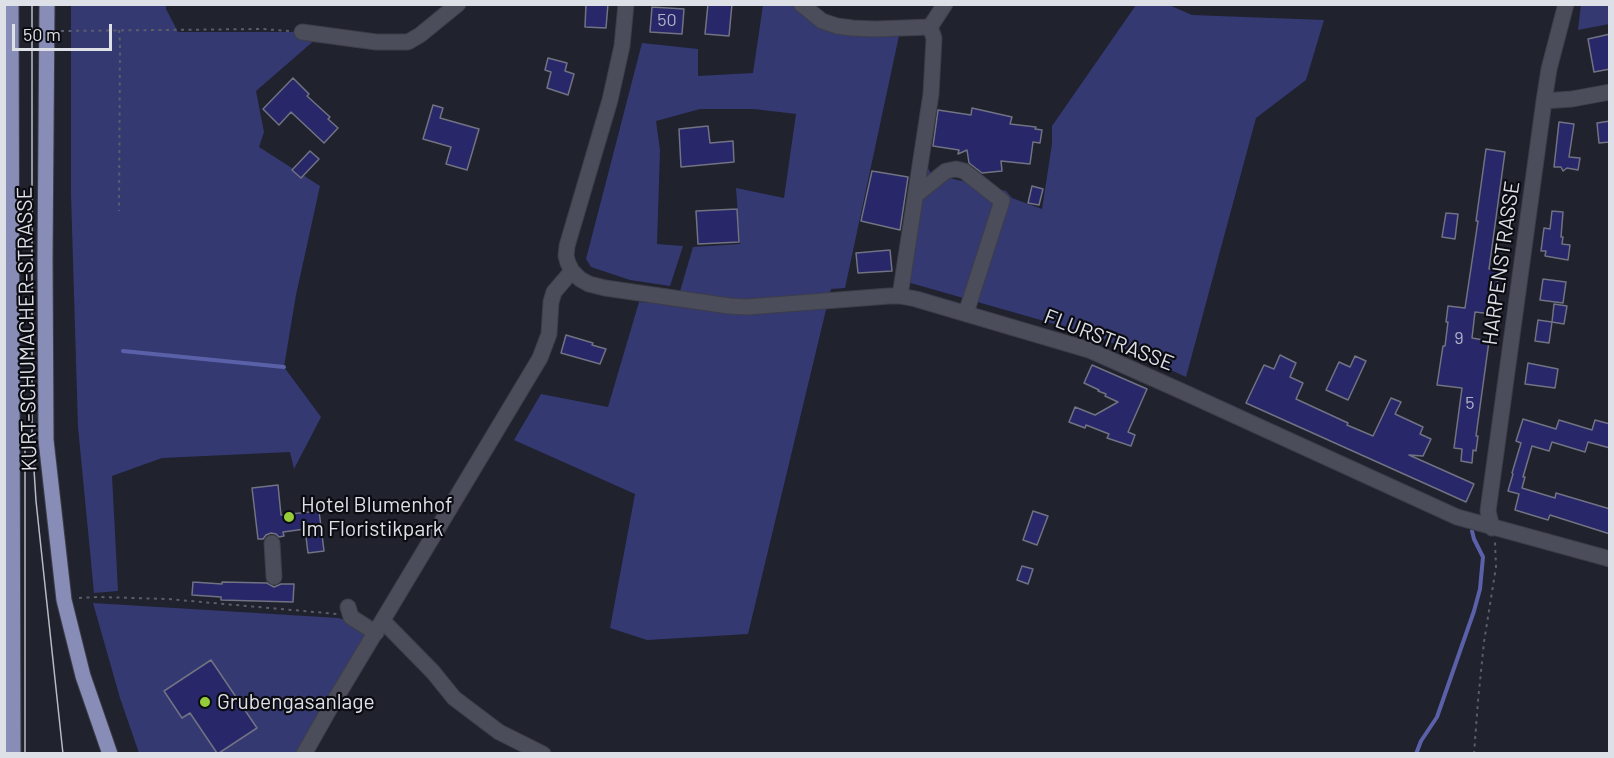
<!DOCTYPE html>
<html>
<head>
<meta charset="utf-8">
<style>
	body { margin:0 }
	#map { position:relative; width:1614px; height:758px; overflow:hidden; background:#20222e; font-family:Barlow,sans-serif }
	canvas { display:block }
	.frame { position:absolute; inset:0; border:6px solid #dee0e8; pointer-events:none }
	.scale { position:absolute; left:12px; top:24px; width:100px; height:27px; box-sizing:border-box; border:3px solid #dee0e8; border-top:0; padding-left:8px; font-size:18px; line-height:21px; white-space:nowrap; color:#dee0e8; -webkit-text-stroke:4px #0b0c11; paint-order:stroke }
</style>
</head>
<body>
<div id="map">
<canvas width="1614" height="758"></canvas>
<div class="frame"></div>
<div class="scale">50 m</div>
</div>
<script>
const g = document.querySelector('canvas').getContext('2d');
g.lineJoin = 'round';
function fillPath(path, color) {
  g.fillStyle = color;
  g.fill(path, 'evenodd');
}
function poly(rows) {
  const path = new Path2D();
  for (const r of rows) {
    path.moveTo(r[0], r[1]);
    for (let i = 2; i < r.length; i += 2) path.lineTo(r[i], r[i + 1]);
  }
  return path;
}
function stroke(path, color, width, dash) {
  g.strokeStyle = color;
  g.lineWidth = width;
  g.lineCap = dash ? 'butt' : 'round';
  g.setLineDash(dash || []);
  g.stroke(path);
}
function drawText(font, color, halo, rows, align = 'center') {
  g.font = font + ' Barlow,sans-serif';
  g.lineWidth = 4.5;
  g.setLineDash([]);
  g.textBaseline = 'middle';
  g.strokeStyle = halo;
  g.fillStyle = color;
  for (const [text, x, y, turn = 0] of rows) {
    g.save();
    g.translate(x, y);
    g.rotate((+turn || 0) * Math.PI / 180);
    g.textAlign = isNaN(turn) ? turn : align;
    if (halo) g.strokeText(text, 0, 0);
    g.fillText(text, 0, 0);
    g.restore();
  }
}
const green = poly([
	[1581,4,1609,5,1609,24,1578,30],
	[71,5,166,5,166,9,178,32,324,32,256,91,264,132,259,147,320,186,296,295,284,367,321,417,294,469,290,452,162,458,112,476,118,591,94,593,78,427,71,194],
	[763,5,797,5,805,14,900,31,845,288,831,289,748,634,647,640,610,628,635,494,514,440,541,394,608,407,639,302,676,305,693,247,740,244,736,188,784,198,796,114,754,109,700,109,656,121,660,150,657,244,683,246,670,286,630,280,591,267,586,259,642,43,698,49,698,76,753,73],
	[1136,5,1169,5,1192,15,1324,20,1306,80,1256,118,1186,377,1097,336,907,282,928,168,931,174,1006,191,1012,198,1042,209,1052,144,1052,126],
	[93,603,338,618,355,623,364,631,365,641,299,753,139,753,120,698]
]);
const stream = poly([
	[123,351,284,367],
	[1416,754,1421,741,1437,717,1474,611,1480,589,1483,557,1474,539,1472,531]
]);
const building = poly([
	[586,4,608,4,606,28,585,27,586,4],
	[708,4,732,4,729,36,705,34,708,4],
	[652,7,684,9,682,34,650,32,652,7],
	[1610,34,1610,69,1594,72,1588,39,1610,34],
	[548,58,567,63,565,71,574,74,568,95,547,88,551,72,545,70,548,58],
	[293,78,309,94,307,96,330,117,328,119,338,128,324,143,291,112,279,125,263,109,293,78],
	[433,105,443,108,440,118,479,129,467,170,446,164,451,147,423,139,433,105],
	[972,108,1012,117,1010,124,1036,127,1035,129,1042,130,1040,143,1033,142,1030,164,1001,161,1002,171,982,173,969,163,967,150,958,154,959,150,933,146,938,110,971,115,972,108],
	[1610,121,1610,142,1599,143,1597,123,1610,121],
	[1559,122,1574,124,1569,157,1580,158,1578,170,1567,168,1563,171,1561,167,1554,167,1559,122],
	[708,126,710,143,733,141,734,162,681,167,679,129,708,126],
	[1486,149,1505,152,1489,269,1499,270,1493,314,1475,312,1472,338,1489,341,1476,436,1478,436,1476,451,1473,450,1472,463,1461,461,1462,449,1454,448,1462,388,1437,385,1443,346,1445,346,1448,322,1446,322,1448,306,1465,308,1478,221,1476,221,1486,149],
	[310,151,319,159,301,178,292,170,310,151],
	[872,171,908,177,900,230,861,221,872,171],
	[1032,186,1043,189,1039,205,1028,203,1032,186],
	[737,209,739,242,698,244,696,211,737,209],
	[1552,211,1563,212,1561,237,1563,237,1562,244,1570,245,1568,260,1545,256,1546,251,1541,251,1544,228,1550,229,1552,211],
	[1446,213,1458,214,1455,239,1442,237,1446,213],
	[890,250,892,271,858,273,856,253,890,250],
	[1543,279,1566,282,1563,303,1540,300,1543,279],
	[1554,304,1567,306,1564,324,1552,322,1549,343,1535,341,1538,320,1552,322,1554,304],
	[566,335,593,343,592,345,606,349,600,364,561,353,566,335],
	[1280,355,1296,363,1290,377,1303,383,1296,399,1348,423,1347,425,1373,436,1391,398,1401,402,1395,414,1423,427,1420,434,1431,439,1423,456,1409,455,1474,484,1466,502,1246,403,1264,365,1274,369,1280,355],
	[1355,356,1366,361,1348,400,1326,390,1339,362,1350,367,1355,356],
	[1528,363,1558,369,1555,388,1525,384,1528,363],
	[1092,365,1147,389,1128,432,1135,435,1131,446,1107,438,1109,434,1086,425,1085,428,1069,422,1075,407,1095,415,1118,402,1105,396,1106,394,1098,391,1099,390,1084,383,1092,365],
	[1523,419,1556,429,1559,420,1592,430,1595,420,1610,424,1610,448,1588,442,1585,452,1552,442,1549,451,1532,446,1523,477,1525,477,1522,488,1555,498,1556,493,1610,509,1610,534,1550,515,1548,520,1515,510,1519,494,1508,491,1513,474,1512,473,1521,443,1516,441,1523,419],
	[278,485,281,515,319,511,324,551,308,553,305,529,283,532,284,536,279,537,276,534,271,533,266,535,263,539,258,539,252,488,278,485],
	[1033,511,1048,516,1037,545,1023,540,1033,511],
	[1022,566,1033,569,1028,584,1017,580,1022,566],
	[193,582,222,584,222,582,267,583,274,587,281,584,294,584,293,602,221,600,221,597,192,595,193,582],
	[211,660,257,728,219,753,217,753,190,713,182,718,164,691,211,660]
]);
const path = poly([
	[119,30,120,43,119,211],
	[61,31,262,29,290,31],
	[79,598,98,597,168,599,337,614],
	[1474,754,1478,701,1484,642,1496,567,1495,542]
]);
const minor = poly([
	[626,4,622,46,610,100,567,246,566,256,568,263,572,271,580,279,589,284,605,288,729,306,747,307,889,296,900,296,916,299,1089,350,1179,390,1457,517,1610,559],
	[801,4,822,21,837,26,852,28,875,29,930,27],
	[302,32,376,42,408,42,420,35,458,4],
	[1544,101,1572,99,1610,92],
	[916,195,946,171,956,169,964,171,1002,201,966,313],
	[900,296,931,94,934,38,930,27,945,4],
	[1492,528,1488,511,1544,101,1549,69,1566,4],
	[272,543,274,577],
	[348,607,351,617,376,633],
	[383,621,433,672,454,698,499,732,543,754],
	[304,754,330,708,540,358,549,334,551,302,554,292,572,271]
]);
const major = poly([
	[11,4,13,754],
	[47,4,45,258,46,440,64,600,83,676,110,754]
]);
const tram = poly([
	[32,4,32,438,36,501,63,754],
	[25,754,25,448]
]);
const markers = [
	[289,517,6,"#96cc39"],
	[205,702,6,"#96cc39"]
];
const numberNames = [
	["50",667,20],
	["9",1459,338],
	["5",1470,403]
];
const streetNames = [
	["HARPENSTRASSE",1501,263,-82],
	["KURT-SCHUMACHER-STRASSE",27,329,-91],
	["FLURSTRASSE",1109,340,21]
];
const poiNames = [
	["Hotel Blumenhof",301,505],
	["Im Floristikpark",301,529],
	["Grubengasanlage",217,702]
];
fillPath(green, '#353972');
stroke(stream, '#5a61a8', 4);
fillPath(building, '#272769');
stroke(building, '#717382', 1.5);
stroke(minor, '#3d3e48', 17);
stroke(major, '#3d3e48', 17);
stroke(path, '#5b5d68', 2, [3, 4.5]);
stroke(minor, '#4b4d5b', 15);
stroke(major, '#888db7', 15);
stroke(tram, '#b9bbc4', 1.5);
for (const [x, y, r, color] of markers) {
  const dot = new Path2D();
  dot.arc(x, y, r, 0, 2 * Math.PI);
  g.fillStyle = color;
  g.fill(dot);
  stroke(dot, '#0b0c11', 2);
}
drawText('18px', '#b0b2c8', null, numberNames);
drawText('21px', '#dee0e8', '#0b0c11', streetNames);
drawText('21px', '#dee0e8', '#0b0c11', poiNames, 'left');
</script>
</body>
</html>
